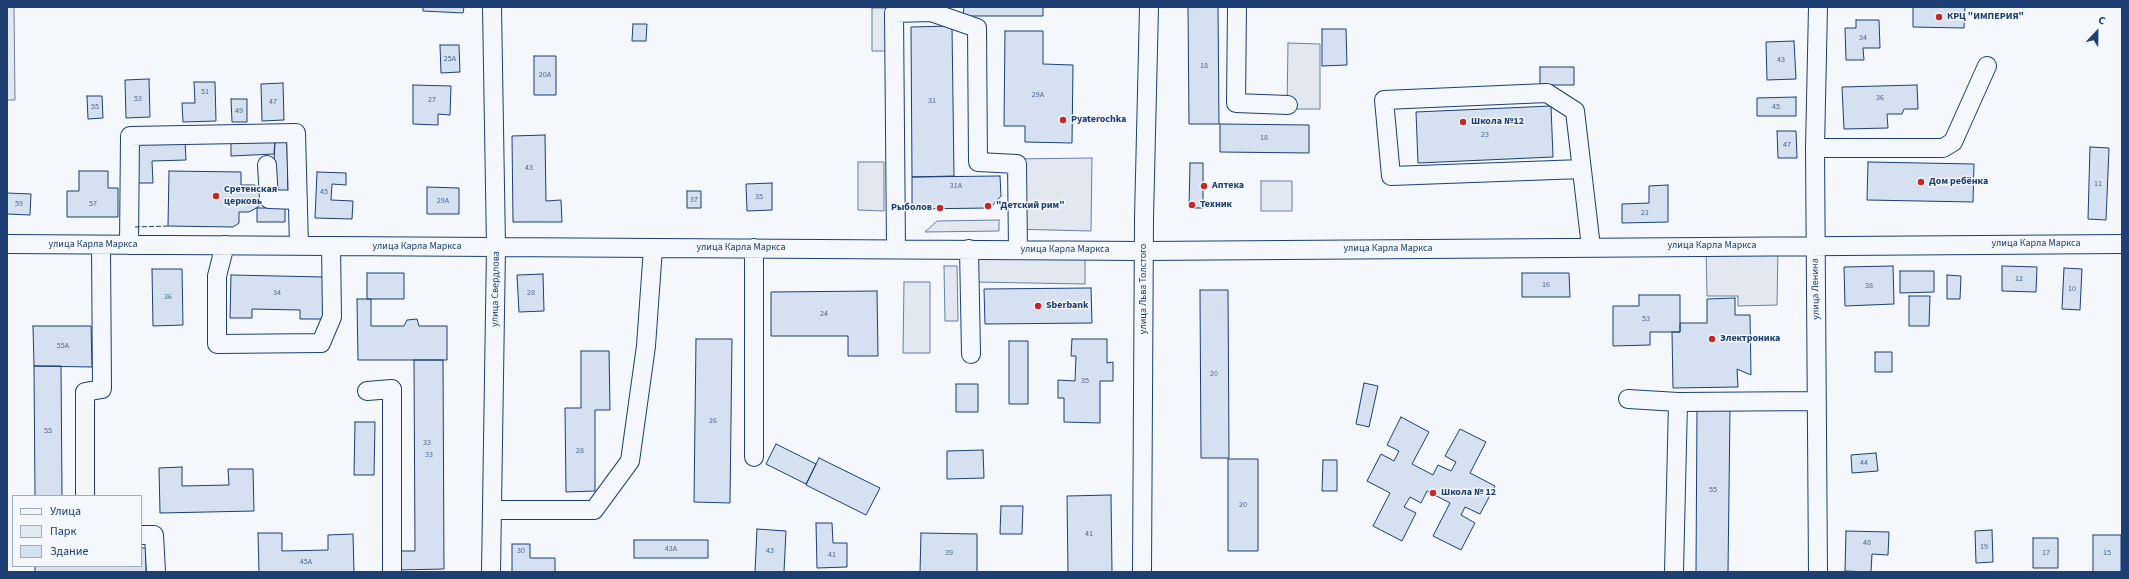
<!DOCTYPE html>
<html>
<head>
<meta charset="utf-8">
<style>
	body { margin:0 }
	#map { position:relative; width:2129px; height:579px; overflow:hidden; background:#f4f7fb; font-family:"Source Sans 3",sans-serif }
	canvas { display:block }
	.frame { position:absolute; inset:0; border:8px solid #1d3f73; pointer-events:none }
	.legend { position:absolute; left:12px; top:495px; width:130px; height:72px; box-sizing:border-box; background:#f4f7fb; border:1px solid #9eadc5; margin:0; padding:5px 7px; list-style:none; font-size:12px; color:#1d3f73 }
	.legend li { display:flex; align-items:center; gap:8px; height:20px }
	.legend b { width:20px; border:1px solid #9eadc5 }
	.north { position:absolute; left:2077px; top:12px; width:40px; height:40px; -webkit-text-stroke:3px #f4f7fb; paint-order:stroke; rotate:22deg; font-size:11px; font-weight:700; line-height:16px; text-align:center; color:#1d3f73 }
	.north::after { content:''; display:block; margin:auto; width:14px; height:18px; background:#1d3f73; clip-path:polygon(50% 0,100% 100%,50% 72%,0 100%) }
</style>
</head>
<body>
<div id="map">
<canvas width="2129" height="579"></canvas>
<div class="frame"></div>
<ul class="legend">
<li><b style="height:5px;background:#f4f7fb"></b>Улица</li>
<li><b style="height:11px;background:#e3e9f0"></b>Парк</li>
<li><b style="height:11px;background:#d5e0f0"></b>Здание</li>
</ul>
<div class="north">С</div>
</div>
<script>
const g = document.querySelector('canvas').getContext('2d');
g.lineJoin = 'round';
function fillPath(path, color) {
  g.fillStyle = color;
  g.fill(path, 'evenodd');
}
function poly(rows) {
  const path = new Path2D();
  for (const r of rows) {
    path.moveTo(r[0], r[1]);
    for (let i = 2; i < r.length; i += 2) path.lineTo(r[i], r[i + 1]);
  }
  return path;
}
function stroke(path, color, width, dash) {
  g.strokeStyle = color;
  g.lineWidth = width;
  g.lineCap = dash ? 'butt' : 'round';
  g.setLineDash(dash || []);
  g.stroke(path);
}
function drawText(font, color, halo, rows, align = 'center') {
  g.font = font + ' "Source Sans 3",sans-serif';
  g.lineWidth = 3;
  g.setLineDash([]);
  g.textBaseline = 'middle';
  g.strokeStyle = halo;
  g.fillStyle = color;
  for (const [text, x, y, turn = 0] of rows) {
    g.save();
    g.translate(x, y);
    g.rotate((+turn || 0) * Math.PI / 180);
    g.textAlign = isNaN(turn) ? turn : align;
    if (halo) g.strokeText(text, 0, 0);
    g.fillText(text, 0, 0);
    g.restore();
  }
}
const green = poly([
	[1261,181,1292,181,1292,211,1261,211,1261,181],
	[904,282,930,282,930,353,903,353,904,282]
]);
const parking = poly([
	[7,7,14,7,15,100,7,100,7,7],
	[872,8,886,8,886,51,872,51,872,8],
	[1288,43,1320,44,1320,109,1287,109,1288,43],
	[1092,158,1091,231,1011,229,1012,159,1092,158],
	[858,162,884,162,884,211,858,210,858,162],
	[999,220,999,231,925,232,937,221,999,220],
	[1706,246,1778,246,1777,305,1738,306,1738,296,1707,296,1706,246],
	[976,253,1085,254,1085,284,976,282,976,253],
	[944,266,957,266,958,321,945,321,944,266]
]);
const building = poly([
	[423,7,464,7,463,13,423,11,423,7],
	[964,7,1043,7,1043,16,963,16,964,7],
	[1188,7,1218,7,1219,124,1189,124,1188,7],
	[1913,7,1965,7,1964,28,1913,27,1913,7],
	[1856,20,1879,20,1880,48,1863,48,1864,60,1846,60,1845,28,1856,28,1856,20],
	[633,24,647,24,646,41,632,41,633,24],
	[952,26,954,176,912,177,911,27,952,26],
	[1322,29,1346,29,1347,65,1322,66,1322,29],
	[1005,31,1043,31,1043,64,1073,65,1072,143,1025,142,1025,126,1004,126,1005,31],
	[1794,41,1796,79,1767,80,1766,42,1794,41],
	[440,45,459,45,460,72,441,73,440,45],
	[534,56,556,56,556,95,534,95,534,56],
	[1540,67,1574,67,1574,85,1540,85,1540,67],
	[149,79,150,117,126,118,125,80,149,79],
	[194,82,215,82,216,121,183,122,182,103,195,103,194,82],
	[283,83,284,120,262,121,261,84,283,83],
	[413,85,451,86,450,115,438,114,438,125,413,124,413,85],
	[1917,85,1918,109,1904,109,1902,114,1887,114,1888,128,1844,129,1842,87,1917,85],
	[87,96,102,96,103,118,88,119,87,96],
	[1796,97,1796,116,1757,116,1757,98,1796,97],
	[231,99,247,99,247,122,232,122,231,99],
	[1551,106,1553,157,1418,163,1416,112,1551,106],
	[1220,124,1309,125,1309,153,1220,152,1220,124],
	[1777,131,1796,131,1797,158,1778,158,1777,131],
	[545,135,546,201,561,200,562,222,513,222,512,136,545,135],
	[231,140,275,140,274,154,231,156,231,140],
	[275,140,287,143,288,192,273,192,275,140],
	[185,141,186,160,152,161,153,183,137,183,134,142,185,141],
	[2090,147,2109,148,2106,220,2088,219,2090,147],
	[1868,162,1974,164,1973,202,1867,200,1868,162],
	[1190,163,1203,163,1203,208,1189,208,1190,163],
	[79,171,108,171,108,188,118,188,118,217,67,217,67,191,79,191,79,171],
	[169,171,241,172,241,185,255,185,262,191,263,201,258,207,249,212,239,212,239,223,233,227,168,226,169,171],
	[317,172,346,173,346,185,332,184,331,200,353,201,352,219,315,218,317,172],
	[1000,176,1001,196,990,208,912,209,912,177,1000,176],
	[772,183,772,210,747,211,746,184,772,183],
	[1668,185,1668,222,1622,223,1622,204,1649,203,1649,186,1668,185],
	[427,187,459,188,459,214,427,214,427,187],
	[687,191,701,191,701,208,687,208,687,191],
	[7,193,31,194,30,215,7,214,7,193],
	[257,208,285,208,285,222,257,222,257,208],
	[1893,266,1894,304,1845,306,1844,267,1893,266],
	[2002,266,2037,267,2036,292,2002,291,2002,266],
	[2064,268,2082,269,2080,310,2062,309,2064,268],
	[152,269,182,269,183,325,153,326,152,269],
	[1900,271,1934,271,1934,292,1900,293,1900,271],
	[367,273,404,273,404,299,367,299,367,273],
	[1522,273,1569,273,1570,297,1522,297,1522,273],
	[543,274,544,311,519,312,517,275,543,274],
	[231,275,324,277,323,319,300,319,300,310,252,309,252,318,230,318,231,275],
	[1947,275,1961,276,1960,299,1947,299,1947,275],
	[1091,288,1092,323,985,324,984,289,1091,288],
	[1200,290,1228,290,1229,458,1201,458,1200,290],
	[877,291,878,356,848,356,848,336,771,336,771,292,877,291],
	[1639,295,1680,295,1680,332,1650,332,1650,345,1613,346,1613,306,1639,306,1639,295],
	[1909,296,1930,296,1929,326,1909,326,1909,296],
	[1735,298,1735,315,1750,315,1751,375,1737,369,1738,387,1673,388,1672,332,1680,332,1680,323,1707,323,1707,299,1735,298],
	[357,299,371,299,371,326,404,326,407,320,417,319,419,326,447,326,447,360,358,360,357,299],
	[33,326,91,326,92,367,34,366,33,326],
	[696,339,732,339,730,503,694,502,696,339],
	[1072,339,1107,339,1107,363,1113,362,1113,381,1100,381,1100,423,1064,422,1064,398,1058,398,1058,380,1075,381,1076,356,1071,356,1072,339],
	[1009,341,1028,341,1028,404,1009,404,1009,341],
	[581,351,609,351,610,410,595,410,595,491,566,492,565,408,581,408,581,351],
	[1875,352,1892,352,1892,372,1875,372,1875,352],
	[414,360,443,360,444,569,397,570,397,551,415,551,414,360],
	[34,366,61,366,62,496,35,496,34,366],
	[1364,383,1378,386,1369,427,1356,424,1364,383],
	[956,384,978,384,978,412,956,412,956,384],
	[1697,408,1730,409,1728,572,1696,572,1697,408],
	[1401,417,1429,432,1412,464,1433,475,1438,465,1451,471,1456,462,1445,456,1460,429,1486,442,1470,473,1495,486,1480,514,1465,507,1461,515,1475,523,1461,550,1433,536,1450,503,1427,491,1421,503,1410,497,1404,507,1416,513,1402,541,1373,526,1390,493,1367,481,1381,454,1394,461,1399,451,1387,445,1401,417],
	[355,422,375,422,374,475,354,475,355,422],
	[776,444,816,464,806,484,766,464,776,444],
	[983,450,984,478,947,479,947,451,983,450],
	[1876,453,1878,471,1852,473,1851,455,1876,453],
	[819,458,880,488,866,515,806,485,819,458],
	[1228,459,1258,459,1258,551,1228,551,1228,459],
	[1323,460,1337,460,1337,491,1322,491,1323,460],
	[182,467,182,486,229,485,228,469,253,469,254,511,160,513,159,468,182,467],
	[1111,495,1112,572,1068,572,1067,496,1111,495],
	[1001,506,1023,506,1022,534,1000,534,1001,506],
	[816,523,832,523,833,543,847,543,847,567,817,568,816,523],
	[757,529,786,531,784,572,755,572,757,529],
	[1992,530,1993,562,1976,563,1975,531,1992,530],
	[1846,531,1889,532,1888,555,1872,554,1871,572,1845,571,1846,531],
	[258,533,282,533,282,551,328,550,328,535,353,534,354,572,259,572,258,533],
	[921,533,977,534,977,572,920,572,921,533],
	[2093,535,2121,535,2121,572,2093,572,2093,535],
	[2033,538,2058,538,2058,568,2033,568,2033,538],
	[634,540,708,540,708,558,634,558,634,540],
	[512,544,530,544,530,558,555,558,555,572,512,572,512,544],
	[141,548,146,548,146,572,35,572,35,566,141,566,141,548]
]);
const minor = poly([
	[931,7,931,12,977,28,978,162,1017,164,1018,249],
	[1237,7,1236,103,1288,105],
	[1815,148,1943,148,1953,142,1987,66],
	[267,165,269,199,298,200],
	[1582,169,1391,176,1384,100,1547,93,1575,111,1591,247],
	[7,244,1144,251,2122,244],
	[129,245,130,136,296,133,299,246],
	[225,245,217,276,217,344,321,343,332,317,331,246],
	[896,249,894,13,931,12],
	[969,249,971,354],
	[367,391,392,389,392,572],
	[1628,399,1678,402],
	[754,457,754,248],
	[85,496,85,392,102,389,101,245],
	[492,510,594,510,630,461,646,346,653,248],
	[141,535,154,535,156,572],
	[491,572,496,247,492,7],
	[1142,572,1144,218,1149,7],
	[1674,572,1678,402,1817,401],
	[1818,572,1815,148,1818,7]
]);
const fence = poly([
	[135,227,168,226]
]);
const markers = [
	[1939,17,4,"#c62828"],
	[1063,120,4,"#c62828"],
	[1463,122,4,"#c62828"],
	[1921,182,4,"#c62828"],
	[1204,186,4,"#c62828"],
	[216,196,4,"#c62828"],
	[1192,205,4,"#c62828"],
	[988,206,4,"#c62828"],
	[940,208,4,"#c62828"],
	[1038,306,4,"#c62828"],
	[1712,339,4,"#c62828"],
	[1433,493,4,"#c62828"]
];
const numberNames = [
	["34",1863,38],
	["25А",450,59],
	["43",1781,60],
	["18",1204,66],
	["20А",545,75],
	["51",205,92],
	["29А",1038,95],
	["36",1880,98],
	["53",138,99],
	["27",432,100],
	["31",932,101],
	["47",273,102],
	["55",95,107],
	["45",1776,107],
	["49",239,111],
	["23",1485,135],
	["18",1264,138],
	["47",1787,145],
	["43",529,168],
	["11",2098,184],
	["31А",956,186],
	["45",324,192],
	["35",759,197],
	["37",694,200],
	["29А",443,201],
	["59",19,204],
	["57",93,204],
	["21",1645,213],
	["12",2019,279],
	["16",1546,285],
	["38",1869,286],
	["10",2072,289],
	["34",277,293],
	["28",531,293],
	["36",168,297],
	["24",824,314],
	["53",1646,319],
	["55А",63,346],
	["20",1214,374],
	["35",1085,381],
	["26",713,421],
	["55",48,431],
	["33",427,443],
	["28",580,451],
	["33",429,455],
	["44",1864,463],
	["55",1713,490],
	["20",1243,505],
	["41",1089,534],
	["48",1867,543],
	["19",1984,547],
	["43А",671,549],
	["30",521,551],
	["43",770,551],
	["39",949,553],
	["17",2046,553],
	["15",2107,553],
	["41",832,555],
	["45А",306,562]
];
const poiNames = [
	["КРЦ \"ИМПЕРИЯ\"",1947,17],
	["Pyaterochka",1071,120],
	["Школа №12",1471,122],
	["Дом ребёнка",1929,182],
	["Аптека",1212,186],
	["Сретенская",224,190],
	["церковь",224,202],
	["Техник",1200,205],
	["\"Детский рим\"",996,206],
	["Рыболов",932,208,"right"],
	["Sberbank",1046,306],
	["Электроника",1720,339],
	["Школа № 12",1441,493]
];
const streetNames = [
	["улица Карла Маркса",2036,244],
	["улица Карла Маркса",93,245],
	["улица Карла Маркса",1712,246],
	["улица Карла Маркса",417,247],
	["улица Карла Маркса",741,248],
	["улица Карла Маркса",1388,249],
	["улица Карла Маркса",1065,250],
	["улица Свердлова",496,289,-89],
	["улица Льва Толстого",1144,289,-90],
	["улица Ленина",1816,289,-91]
];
fillPath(green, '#e3e9f0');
stroke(green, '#687fa3', 1);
fillPath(parking, '#e3e8f0');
stroke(parking, '#687fa3', 1);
fillPath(building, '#d5e0f0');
stroke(building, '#1d3f73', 1);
stroke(minor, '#1d3f73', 20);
stroke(minor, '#f4f7fb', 18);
stroke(fence, '#1d3f73', 1, [5, 2]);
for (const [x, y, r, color] of markers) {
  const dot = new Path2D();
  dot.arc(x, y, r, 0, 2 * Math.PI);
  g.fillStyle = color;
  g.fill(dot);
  stroke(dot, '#f4f7fb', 1.5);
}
drawText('8px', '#4b6792', null, numberNames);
drawText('bold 10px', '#1d3f73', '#f4f7fb', poiNames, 'left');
drawText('10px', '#1d3f73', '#f4f7fb', streetNames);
</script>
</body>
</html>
